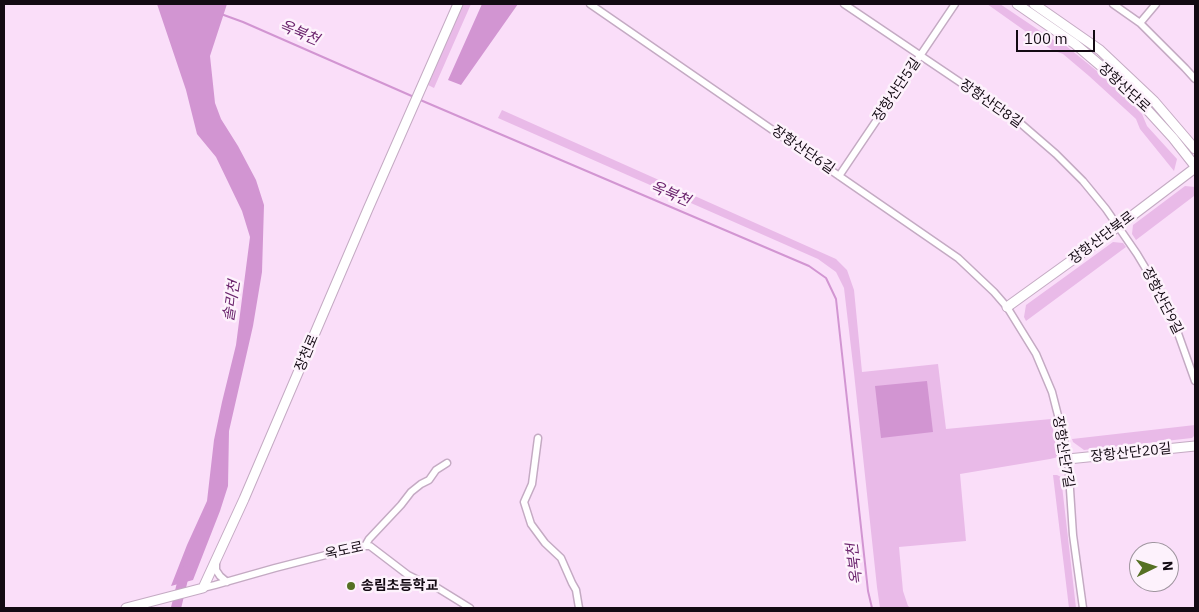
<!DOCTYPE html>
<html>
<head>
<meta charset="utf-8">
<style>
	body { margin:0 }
	#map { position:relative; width:1199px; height:612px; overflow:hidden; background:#fadef9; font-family:"IBM Plex Sans",sans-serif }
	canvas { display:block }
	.frame { position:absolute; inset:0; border:5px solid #130a13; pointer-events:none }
	.north { position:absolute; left:1129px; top:542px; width:50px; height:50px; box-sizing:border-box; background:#fdf2fc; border:1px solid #9f959f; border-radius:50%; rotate:86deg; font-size:14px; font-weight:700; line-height:20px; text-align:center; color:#130a13 }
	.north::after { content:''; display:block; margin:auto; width:18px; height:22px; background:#567024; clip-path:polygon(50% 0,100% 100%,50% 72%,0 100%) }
	.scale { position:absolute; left:1016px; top:30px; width:79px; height:22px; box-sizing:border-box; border:2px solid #130a13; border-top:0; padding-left:6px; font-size:15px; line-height:18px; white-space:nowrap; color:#130a13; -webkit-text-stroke:4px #fdf2fc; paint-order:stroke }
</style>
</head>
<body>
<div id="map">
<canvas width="1199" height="612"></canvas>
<div class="frame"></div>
<div class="north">N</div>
<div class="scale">100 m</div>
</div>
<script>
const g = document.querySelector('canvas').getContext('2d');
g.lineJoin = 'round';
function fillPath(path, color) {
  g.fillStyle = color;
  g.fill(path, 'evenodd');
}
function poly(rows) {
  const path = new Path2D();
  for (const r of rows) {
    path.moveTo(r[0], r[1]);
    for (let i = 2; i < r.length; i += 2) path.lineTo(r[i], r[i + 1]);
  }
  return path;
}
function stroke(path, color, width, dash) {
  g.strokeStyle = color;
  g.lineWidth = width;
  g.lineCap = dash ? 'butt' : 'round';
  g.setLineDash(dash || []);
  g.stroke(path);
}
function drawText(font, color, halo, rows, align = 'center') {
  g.font = font + ' "IBM Plex Sans","Noto Sans KR",sans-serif';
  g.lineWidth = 5;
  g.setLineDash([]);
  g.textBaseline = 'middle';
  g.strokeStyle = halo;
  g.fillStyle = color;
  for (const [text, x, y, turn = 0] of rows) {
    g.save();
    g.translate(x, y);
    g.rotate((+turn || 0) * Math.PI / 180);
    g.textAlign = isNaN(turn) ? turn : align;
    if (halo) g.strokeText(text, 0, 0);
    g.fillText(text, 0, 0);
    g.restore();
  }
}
const green = poly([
	[464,4,471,4,434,88,428,85,461,8],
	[987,4,1000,4,1055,41,1065,45,1103,76,1142,114,1147,126,1177,159,1174,171,1140,129,1136,119,1089,76,1063,54,1052,50],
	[502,110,836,259,847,270,854,290,862,372,938,364,946,429,1051,419,1058,457,1050,459,960,474,966,541,899,547,903,591,908,606,911,608,880,608,877,587,854,373,844,288,836,272,818,259,498,118],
	[1185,186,1195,187,1195,197,1194,196,1136,240,1132,234,1133,225],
	[1113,242,1123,243,1126,247,1026,321,1024,317,1026,305],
	[1195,425,1195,435,1192,438,1084,450,1073,442,1072,439],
	[1053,475,1057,475,1061,477,1076,608,1069,608]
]);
const water = poly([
	[157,4,227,4,210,56,215,103,221,119,238,146,256,180,264,205,262,272,253,326,229,431,228,486,220,511,193,580,171,586,187,545,207,501,214,440,222,402,236,345,250,237,242,211,216,157,197,134,186,90],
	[482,4,518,4,461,85,448,80],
	[927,381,933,432,881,438,875,386]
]);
const stream = poly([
	[221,14,243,22,414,97],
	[418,99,809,266,826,278,836,299,868,591,872,608]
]);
const river = poly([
	[176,608,183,579,186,571]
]);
const street = poly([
	[590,4,958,258,994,292,1007,307,1036,354,1052,392,1063,435,1068,459,1073,535,1083,608],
	[844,4,1019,122,1056,154,1083,181,1106,209,1137,254,1155,284,1175,325,1195,381],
	[1113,4,1140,23,1185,68,1195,79],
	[1140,23,1156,4],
	[839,176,955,4],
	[538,438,532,484,524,502,531,524,545,543,561,558,572,583,576,590,579,608],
	[365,546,369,539,401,505,411,492,421,484,429,480,436,470,447,463],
	[216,562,216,570,220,576,227,582],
	[203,588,215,585,275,568,361,546,370,546,408,575,424,583,436,587,470,608]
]);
const secondary = poly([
	[1017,4,1075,44,1115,78,1141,103,1173,138,1195,166],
	[1034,4,1100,50,1154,101,1195,149],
	[1007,307,1100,240,1195,168],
	[1068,459,1195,446],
	[126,608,203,588,244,499,368,209,458,4]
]);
const markers = [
	[351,586,5,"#567024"]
];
const streetNames = [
	["장항산단로",1124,88,43],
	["장항산단5길",897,90,-56],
	["장항산단8길",991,104,35],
	["장항산단6길",803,150,35],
	["장항산단북로",1102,238,-37],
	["장항산단9길",1162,301,63],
	["장천로",307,353,-67],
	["장항산단7길",1063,452,81],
	["장항산단20길",1131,453,-6],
	["옥도로",344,551,-12]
];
const poiNames = [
	["송림초등학교",361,586]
];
const waterNames = [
	["옥북천",299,33,23],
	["옥북천",670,194,23],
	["솔리천",232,301,-81],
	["옥북천",855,564,-97]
];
fillPath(green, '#e9bae8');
fillPath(water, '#d295d2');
stroke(stream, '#d295d2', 2);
stroke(river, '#d295d2', 10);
stroke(street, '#c4aac3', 9);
stroke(secondary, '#c4aac3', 11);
stroke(street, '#fff', 6);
stroke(secondary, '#fff', 9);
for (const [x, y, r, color] of markers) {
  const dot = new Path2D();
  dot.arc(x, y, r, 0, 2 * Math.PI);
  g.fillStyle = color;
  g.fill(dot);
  stroke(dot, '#fdf2fc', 2);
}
drawText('14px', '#130a13', '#fdf2fc', streetNames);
drawText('bold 14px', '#130a13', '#fdf2fc', poiNames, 'left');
drawText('italic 15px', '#6c256e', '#fdf2fc', waterNames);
</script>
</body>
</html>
